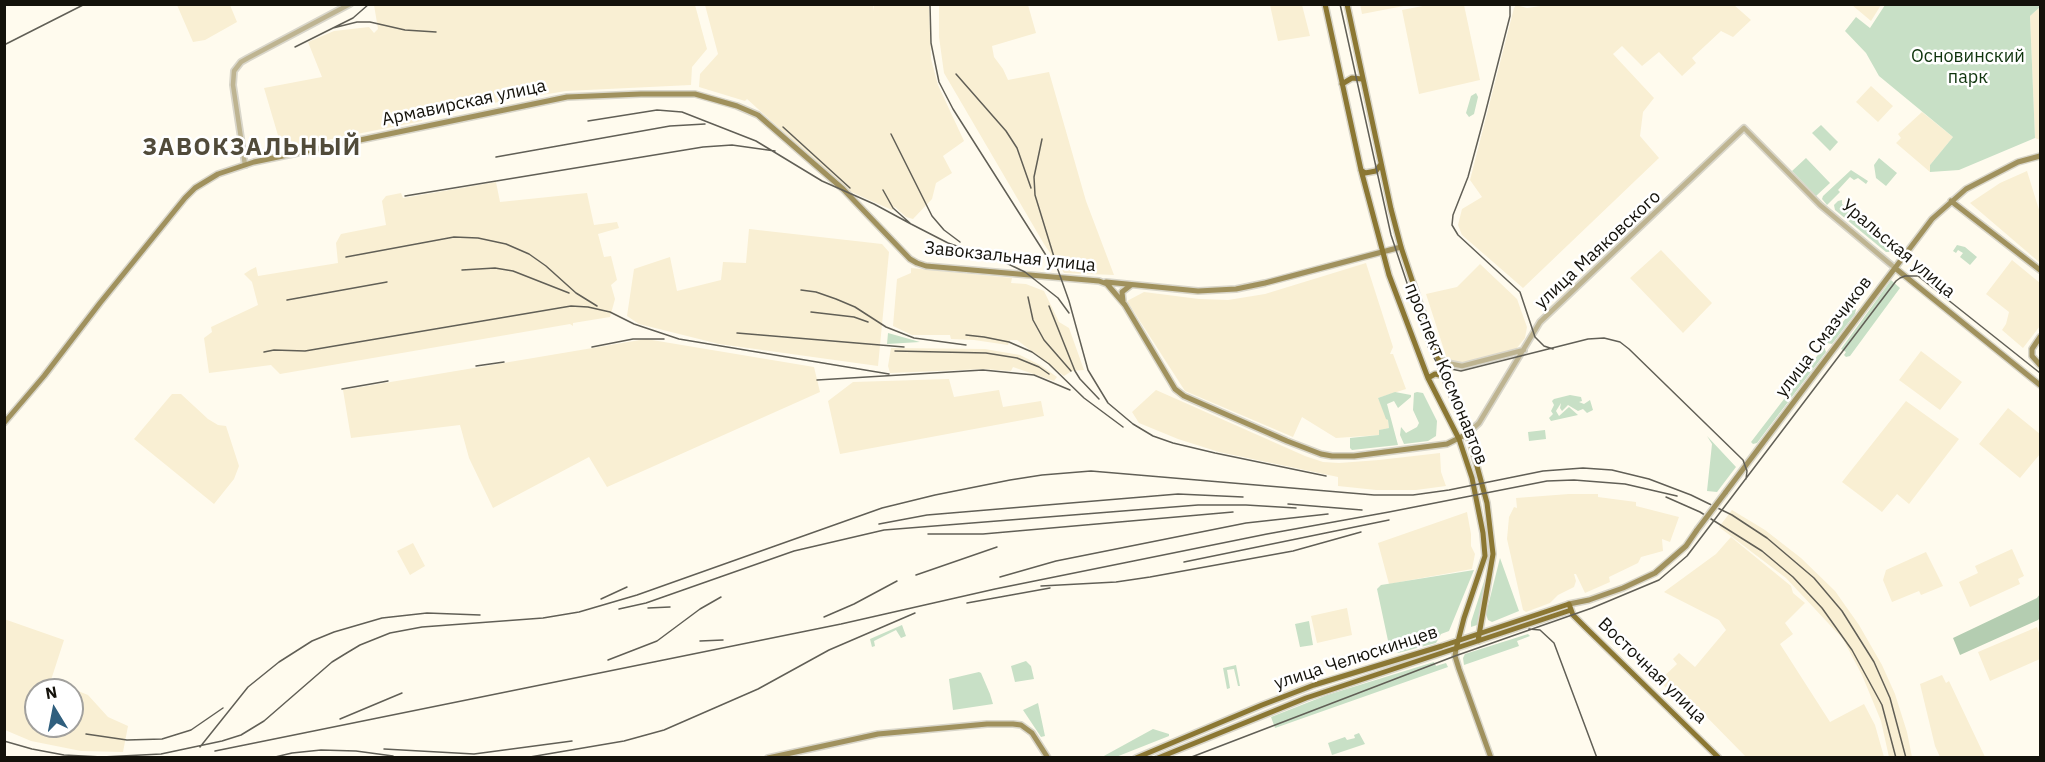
<!DOCTYPE html>
<html>
<head>
<meta charset="utf-8">
<style>
	body { margin:0 }
	#map { position:relative; width:2045px; height:762px; overflow:hidden; background:#fffbee; font-family:"IBM Plex Sans",sans-serif }
	canvas { display:block }
	.frame { position:absolute; inset:0; border:6px solid #14120b; pointer-events:none }
	.north { position:absolute; left:24px; top:678px; width:60px; height:60px; box-sizing:border-box; background:#fff; border:2px solid #a1a09d; border-radius:50%; rotate:350deg; font-size:16px; font-weight:700; line-height:24px; text-align:center; color:#14120b }
	.north::after { content:''; display:block; margin:auto; width:21px; height:27px; background:#305f7e; clip-path:polygon(50% 0,100% 100%,50% 72%,0 100%) }
</style>
</head>
<body>
<div id="map">
<canvas width="2045" height="762"></canvas>
<div class="frame"></div>
<div class="north">N</div>
</div>
<script>
const g = document.querySelector('canvas').getContext('2d');
g.lineJoin = 'round';
function fillPath(path, color) {
  g.fillStyle = color;
  g.fill(path, 'evenodd');
}
function poly(rows) {
  const path = new Path2D();
  for (const r of rows) {
    path.moveTo(r[0], r[1]);
    for (let i = 2; i < r.length; i += 2) path.lineTo(r[i], r[i + 1]);
  }
  return path;
}
function stroke(path, color, width, dash) {
  g.strokeStyle = color;
  g.lineWidth = width;
  g.lineCap = dash ? 'butt' : 'round';
  g.setLineDash(dash || []);
  g.stroke(path);
}
function drawText(font, color, halo, rows, align = 'center') {
  g.font = font + ' "IBM Plex Sans",sans-serif';
  g.lineWidth = 5;
  g.setLineDash([]);
  g.textBaseline = 'middle';
  g.strokeStyle = halo;
  g.fillStyle = color;
  for (const [text, x, y, turn = 0] of rows) {
    g.save();
    g.translate(x, y);
    g.rotate((+turn || 0) * Math.PI / 180);
    g.textAlign = isNaN(turn) ? turn : align;
    if (halo) g.strokeText(text, 0, 0);
    g.fillText(text, 0, 0);
    g.restore();
  }
}
const built = poly([
	[873,4,874,11,874,5,929,5,931,59,938,85,964,141,943,156,952,173,936,183,932,199,913,219,906,217,895,207,892,210,849,191,747,99,745,101,699,87,700,74,718,54,705,5],
	[1360,4,1409,4,1409,5,1362,14],
	[1554,4,1734,5,1751,20,1733,37,1721,31,1692,58,1696,63,1682,76,1659,52,1642,66,1622,46,1613,54,1654,98,1643,112,1640,136,1659,158,1523,288,1462,235,1458,225,1462,209,1482,197,1470,180,1514,8,1516,5,1527,8],
	[177,5,230,5,237,22,205,40,193,42],
	[374,5,695,5,707,49,692,67,691,85,566,91,421,115,422,121,282,149,264,88,322,77,308,42,334,31,369,27,374,33,378,29],
	[939,5,1028,5,1036,33,992,46,994,57,1003,69,1008,80,1049,72,1086,201,1114,275,1064,273,1044,244,944,73,939,37],
	[1270,5,1302,5,1310,36,1278,41],
	[1428,5,1464,5,1480,80,1419,94,1402,10],
	[1852,5,1881,5,1871,21],
	[2040,7,2040,140,2035,138,2030,16],
	[1871,86,1893,106,1878,122,1856,102],
	[1922,112,1953,137,1930,165,1930,172,1896,143,1901,138,1898,134],
	[2027,171,2040,213,2039,262,1970,203,2000,183],
	[496,182,500,202,587,193,594,225,617,222,619,228,598,234,604,257,611,256,617,280,611,285,615,299,610,317,573,323,573,326,570,324,280,374,271,365,209,373,204,338,212,332,211,327,258,305,252,282,244,274,250,270,256,267,258,276,338,263,336,243,341,234,386,225,382,201,386,196,401,193,403,198],
	[749,229,882,244,889,252,878,366,719,344,639,324,627,316,634,269,670,257,677,291,721,280,723,262,746,263],
	[1661,250,1712,303,1683,333,1630,278],
	[2012,260,2040,283,2040,326,2023,348,2002,330,2006,324,2009,312,1986,294],
	[1366,263,1393,347,1390,354,1393,354,1406,389,1378,398,1388,420,1389,428,1380,430,1380,435,1336,438,1302,417,1293,437,1185,391,1127,301,1144,292,1199,299,1228,300,1265,294],
	[1480,264,1517,299,1527,327,1525,338,1516,349,1467,362,1454,362,1447,359,1426,294,1457,287],
	[911,268,1012,278,1011,283,1026,284,1044,291,1059,322,1069,328,1084,370,1072,371,1064,376,1017,340,1010,340,1008,345,974,340,951,339,950,335,912,335,893,326,897,279,911,273],
	[646,339,814,367,820,392,607,487,589,457,493,508,469,458,460,425,351,438,343,390],
	[891,348,985,349,1020,355,1040,365,1057,377,1054,381,1013,367,1011,371,984,369,890,373,888,366],
	[1921,351,1962,382,1940,410,1899,380],
	[949,379,954,397,999,390,1003,407,1041,401,1044,416,840,454,828,401,853,382],
	[1156,390,1305,456,1323,462,1339,463,1379,460,1440,453,1441,472,1446,486,1416,490,1376,490,1338,486,1338,477,1219,452,1178,439,1139,423,1132,412],
	[172,394,181,394,208,419,218,425,226,426,239,466,234,479,214,504,134,439],
	[1906,401,1959,439,1909,504,1897,494,1882,512,1842,482],
	[2008,408,2040,434,2040,454,2020,478,1979,444],
	[1569,494,1598,494,1598,497,1636,502,1636,506,1679,517,1670,542,1662,539,1663,551,1641,557,1638,563,1609,577,1610,582,1585,593,1576,574,1574,574,1576,581,1574,587,1558,595,1550,603,1526,612,1523,610,1507,539,1509,517,1514,507,1517,508,1516,498],
	[1732,510,1765,530,1801,558,1835,591,1859,625,1882,665,1895,694,1907,732,1912,757,1889,757,1881,721,1862,675,1843,639,1786,578,1719,527],
	[1467,512,1471,534,1471,546,1475,554,1472,569,1389,584,1378,543],
	[1731,537,1791,586,1793,593,1805,603,1785,623,1793,634,1780,644,1830,722,1864,704,1875,725,1884,757,1746,757,1694,704,1688,706,1684,705,1659,681,1677,664,1673,659,1679,653,1695,667,1726,630,1719,620,1664,592,1716,554],
	[413,543,425,566,410,575,397,551],
	[2012,549,2024,576,2018,579,2020,584,1970,607,1959,582,1978,573,1975,566],
	[1926,552,1943,586,1921,595,1919,591,1892,602,1883,580,1886,570],
	[1347,608,1352,635,1317,643,1311,616],
	[4,619,64,640,51,680,88,695,108,717,128,726,123,752,81,751,31,741,5,730],
	[36,690,72,690,72,726,36,726],
	[2037,627,2040,635,2040,659,1990,681,1978,652],
	[1942,675,1946,683,1949,681,1985,757,1940,757,1935,746,1920,684]
]);
const green = poly([
	[1885,5,2040,5,2040,7,2030,16,2035,138,1959,170,1930,172,1930,165,1953,137,1879,76,1866,53,1845,31,1856,17,1870,28],
	[1476,93,1478,97,1474,114,1469,117,1466,113,1471,96],
	[1821,125,1838,142,1830,151,1812,133],
	[1806,158,1830,183,1816,196,1792,171],
	[1879,158,1897,173,1886,186,1876,178,1874,165],
	[1851,170,1868,181,1866,184,1858,178,1854,180,1850,177,1838,190,1840,192,1827,205,1822,199,1823,196],
	[1842,200,1842,204,1895,247,1890,252,1886,252,1835,210,1834,205,1838,201],
	[1957,245,1965,247,1977,257,1970,265,1960,257,1963,253,1958,250,1956,253,1953,251],
	[1891,280,1900,288,1850,356,1846,357,1844,355,1846,352,1841,349],
	[1856,309,1855,314,1832,344,1827,343,1852,310],
	[888,333,920,342,887,344],
	[1824,347,1826,352,1757,443,1753,444,1751,442],
	[1395,392,1411,395,1411,397,1398,408,1394,401,1387,404,1398,445,1352,450,1350,448,1350,438,1379,435,1379,430,1389,428,1388,420,1386,419,1378,398],
	[1417,392,1423,393,1437,421,1436,436,1428,441,1404,444,1400,435,1401,427,1406,433,1417,427,1419,423,1413,410,1414,393],
	[1570,395,1581,397,1582,401,1579,402,1584,404,1590,400,1593,410,1587,413,1583,409,1578,411,1568,405,1562,411,1560,408,1561,403,1556,411,1559,416,1569,407,1578,415,1551,421,1549,418,1553,414,1551,411,1554,405,1552,401,1554,399],
	[1545,430,1546,439,1529,441,1528,432],
	[1707,436,1736,467,1717,492,1707,491,1712,444],
	[1500,558,1519,611,1492,622,1488,620,1486,614],
	[1488,569,1477,625,1471,627,1471,622],
	[1474,570,1449,631,1441,634,1436,643,1398,653,1390,650,1377,589,1381,585],
	[1309,621,1313,645,1300,647,1295,624],
	[902,625,906,636,901,638,896,630,874,641,875,646,872,647,870,639],
	[1528,634,1530,636,1517,641,1519,646,1464,665,1463,658,1465,654],
	[1026,661,1031,666,1034,679,1015,682,1011,666],
	[1434,662,1436,666,1446,663,1448,667,1275,728,1271,717,1327,695],
	[1236,665,1240,686,1238,686,1234,669,1227,670,1230,688,1227,689,1223,668],
	[979,672,981,673,990,694,993,704,953,710,949,679],
	[1038,703,1045,736,1041,737,1023,710],
	[1153,729,1169,734,1169,736,1116,757,1102,757],
	[1359,733,1365,744,1332,755,1328,743,1345,737,1347,740,1355,738,1354,735]
]);
const forest = poly([
	[2040,594,2040,618,2038,620,1960,655,1953,638,2037,598]
]);
const tertiary = poly([
	[245,165,233,85,234,71,241,62,248,58,350,4],
	[1439,358,1447,363,1462,366,1524,350],
	[1467,434,1479,423,1540,322,1744,128,1820,205,1895,268]
]);
const secondary = poly([
	[1951,201,2040,270],
	[1895,268,2040,385],
	[1106,282,1198,291,1236,289,1265,283,1401,247],
	[1123,301,1122,292,1131,285],
	[2040,337,2032,349,2032,356,2040,365],
	[4,423,44,376,100,303,185,198,195,188,218,174,254,162,567,97,641,94,695,94,737,106,758,115,843,189,910,259,917,263,926,266,1099,281,1107,284,1125,305,1175,389,1184,396,1287,441,1321,454,1332,456,1354,456,1447,444,1467,434],
	[1725,493,1932,219,1966,189,2018,162,2040,156],
	[1569,604,1589,600,1623,588,1655,573,1686,546,1697,530],
	[1456,649,1455,656,1459,669,1491,758],
	[768,758,878,734,987,724,1013,724,1021,725,1032,733,1048,758]
]);
const primary = poly([
	[1325,4,1361,170,1389,275,1428,378,1459,439,1472,478,1483,533,1485,556,1464,618,1456,649],
	[1347,4,1391,209,1401,247,1444,376,1471,444,1487,503,1493,554,1478,641],
	[1342,84,1352,78,1362,79],
	[1361,170,1365,173,1376,171,1381,164],
	[1428,378,1435,374,1444,376],
	[1136,758,1262,705,1314,685,1442,646,1569,604,1573,615,1584,626,1719,758],
	[1158,758,1306,698,1571,610]
]);
const tram = poly([
	[1340,4,1391,235,1429,349,1437,363,1446,368,1461,371,1588,339,1604,338,1620,342,1629,349,1743,460,1747,471,1746,479],
	[1510,4,1510,16,1485,114,1468,177,1453,215,1452,225,1458,235,1520,292,1535,337,1544,346,1553,349],
	[1529,629,1540,630,1554,643,1597,758],
	[1189,758,1455,656,1592,608,1659,580,1687,556,1896,281,1900,278,1905,276,1918,276,2040,373]
]);
const rail = poly([
	[930,4,931,43,939,82,953,109,1049,260],
	[333,28,357,22,370,22,405,30,436,32],
	[4,45,85,4],
	[295,47,353,18,369,4],
	[956,74,1006,131,1017,148,1031,188],
	[588,121,657,110,682,112,756,141,822,181,874,204,911,224],
	[783,127,850,188],
	[891,134,932,216,944,230,960,242],
	[1042,139,1034,177,1035,195,1058,270,1069,301,1088,370,1108,403,1133,424,1153,436,1173,443,1215,453,1326,476],
	[496,157,670,126,705,124],
	[883,190,893,208,911,224,948,243,1004,262,1025,272,1058,298,1069,313],
	[405,196,703,147,732,145,775,151],
	[346,257,454,237,478,238,506,244,529,254,546,266,576,293,597,306],
	[462,270,495,268,513,271,569,293],
	[801,290,816,292,836,299,855,307,886,327,914,338,966,345],
	[1028,297,1033,320,1044,340,1071,371],
	[287,300,387,282],
	[1049,306,1075,371,1080,379,1099,399],
	[811,312,854,317,868,322],
	[737,333,904,347],
	[966,335,984,337,1009,342,1032,352,1049,364,1084,398,1123,427],
	[592,347,633,339,664,339],
	[895,351,986,353,1017,358,1039,367,1049,374],
	[264,352,274,350,305,351,571,306,588,307,610,312,634,324,679,339,889,374],
	[476,366,504,362],
	[817,380,983,370,1034,375,1070,390],
	[342,389,388,381],
	[1666,497,1700,512,1762,551,1793,577,1822,608,1852,650,1882,705,1896,758],
	[1288,504,1362,510],
	[879,524,927,515,1178,494,1243,497],
	[928,534,983,534,1233,512],
	[1184,562,1389,520],
	[916,575,997,547],
	[1000,577,1056,561,1246,523,1328,514],
	[1041,586,1116,582,1150,577,1293,551,1361,532],
	[601,599,627,587],
	[967,603,1050,588],
	[648,608,670,607],
	[619,609,646,603,794,551,884,530,1198,505,1246,505,1296,508],
	[824,617,854,604,897,581],
	[700,641,723,640],
	[608,660,657,641,700,609,721,597],
	[340,719,402,693],
	[86,734,127,740,162,739,191,730,223,708],
	[4,741,32,749,64,755,102,757,161,754,222,741,241,735,264,721,332,662,345,654,360,645,390,633,422,627,543,618,579,612,637,595,882,508,935,495,1010,480,1042,475,1091,471,1374,495,1413,495,1449,490,1543,471,1583,468,1612,470,1649,479,1691,495,1732,515,1767,538,1814,578,1842,611,1874,662,1890,698,1906,758],
	[200,747,248,687,279,662,312,641,334,632,382,618,427,613,480,615],
	[384,749,474,754,572,741],
	[215,751,841,624,995,589,1267,534,1389,512,1547,481,1574,480,1625,484,1677,496],
	[271,758,292,753,321,750,356,751,393,756],
	[524,758,624,741,664,730,758,689,829,650,915,613]
]);
const secondaryBridge = poly([
	[1697,530,1725,493]
]);
const parkNames = [
	["Основинский",1968,57],
	["парк",1968,78]
];
const streetNames = [
	["Армавирская улица",464,103,-12],
	["Уральская улица",1898,249,40],
	["улица Маяковского",1598,250,-43],
	["Завокзальная улица",1010,257,6],
	["улица Смазчиков",1824,337,-53],
	["проспект Космонавтов",1446,374,68],
	["улица Челюскинцев",1356,658,-18],
	["Восточная улица",1652,671,44]
];
const districtNames = [
	["ЗАВОКЗАЛЬНЫЙ",252,148]
];
fillPath(built, '#f9efd3');
fillPath(green, '#c8e0c6');
fillPath(forest, '#b4cdb1');
stroke(tertiary, '#d9d6ca', 8);
stroke(secondary, '#d9d6ca', 8);
stroke(primary, '#d9d6ca', 8);
stroke(tertiary, '#beb491', 4.5);
stroke(secondary, '#a0915d', 5);
stroke(primary, '#8b7733', 5);
stroke(tram, '#615f56', 1.5);
stroke(rail, '#615f56', 1.5);
stroke(secondaryBridge, '#d9d6ca', 8, []);
stroke(secondaryBridge, '#a0915d', 5);
drawText('18px', '#0f340d', '#fff', parkNames);
drawText('18px', '#14120b', '#fff', streetNames);
g.letterSpacing = '1.5px';
drawText('bold 24px', '#514b3a', '#fff', districtNames);
g.letterSpacing = '0px';
</script>
</body>
</html>
